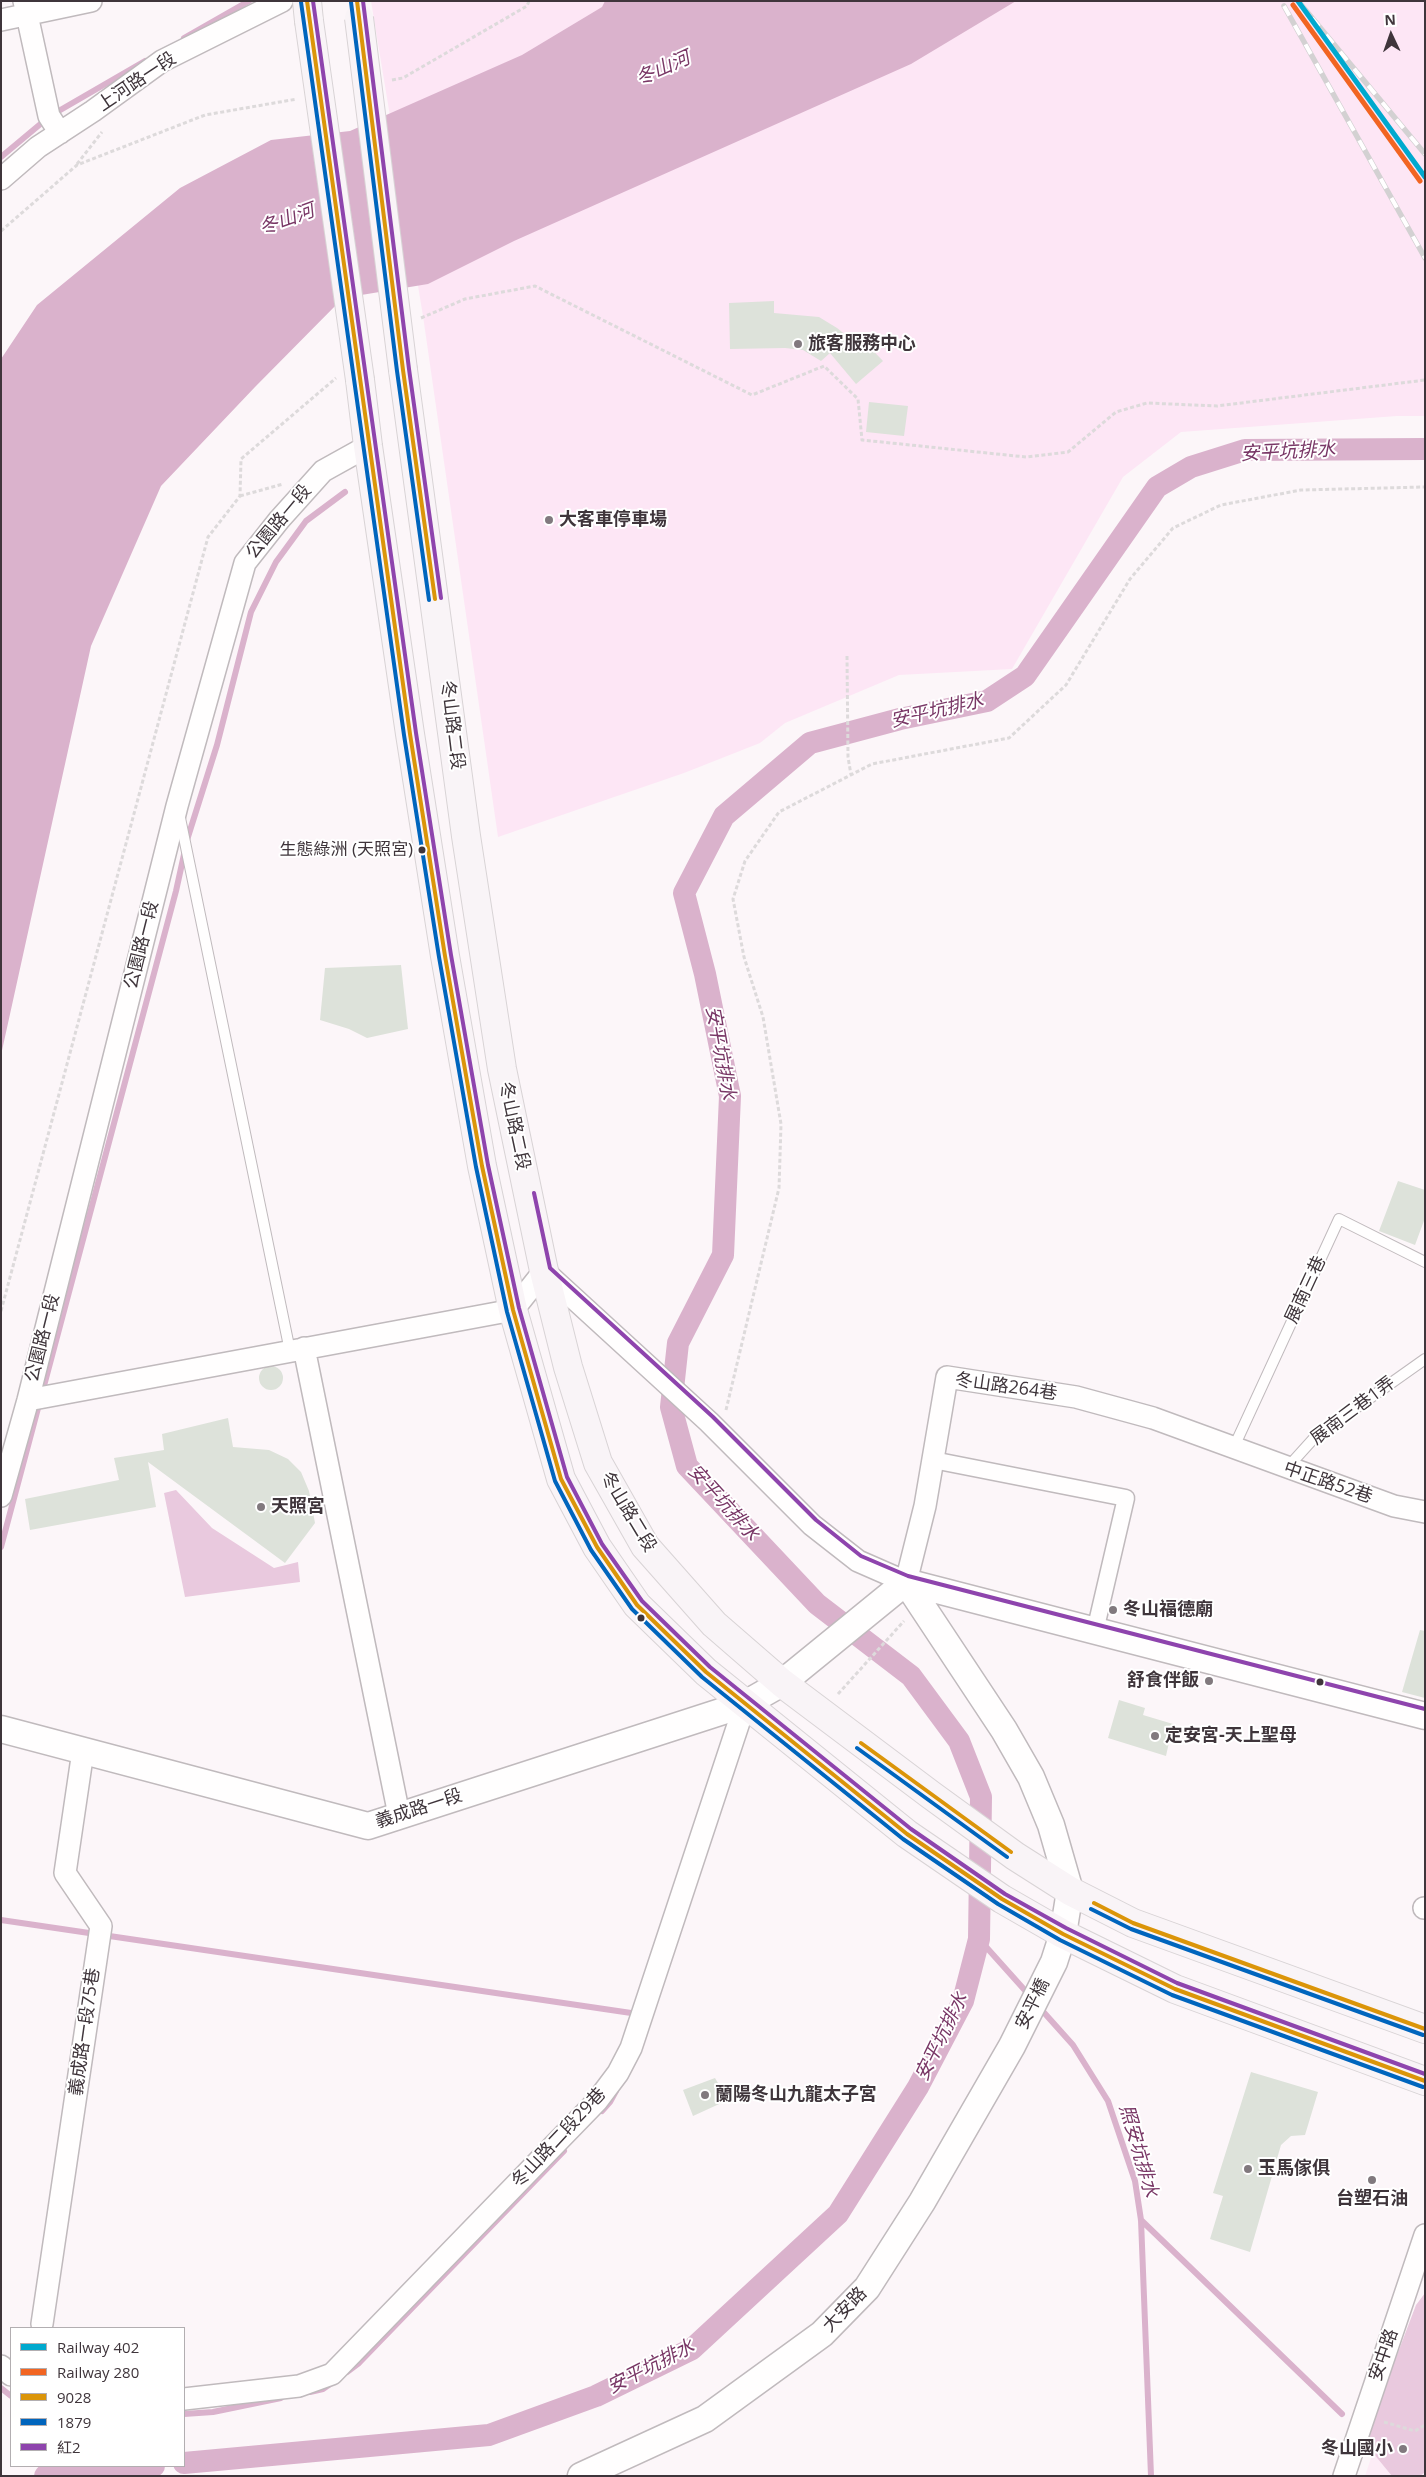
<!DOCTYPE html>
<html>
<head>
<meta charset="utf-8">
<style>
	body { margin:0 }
	#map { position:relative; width:1426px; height:2477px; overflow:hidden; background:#fcf6f9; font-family:"Open Sans","Noto Sans TC",sans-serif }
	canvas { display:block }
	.frame { position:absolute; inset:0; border:2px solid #3f353b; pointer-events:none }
	.legend { position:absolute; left:10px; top:2327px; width:175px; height:140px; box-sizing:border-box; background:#fff; border:1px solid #b2aeb1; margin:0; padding:6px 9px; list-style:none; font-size:15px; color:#3f353b }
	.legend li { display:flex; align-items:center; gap:10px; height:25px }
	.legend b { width:25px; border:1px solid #b2aeb1 }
	.north { position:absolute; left:1366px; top:10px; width:50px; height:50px; -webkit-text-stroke:4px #fff; paint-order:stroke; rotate:357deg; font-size:14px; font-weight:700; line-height:20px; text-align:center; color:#3f353b }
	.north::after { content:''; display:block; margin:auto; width:18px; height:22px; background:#3f353b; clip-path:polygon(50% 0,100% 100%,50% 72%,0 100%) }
</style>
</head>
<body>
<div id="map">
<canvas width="1426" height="2477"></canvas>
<div class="frame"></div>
<ul class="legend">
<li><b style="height:6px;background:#00a9ce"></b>Railway 402</li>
<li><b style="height:6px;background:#f26522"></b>Railway 280</li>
<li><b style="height:6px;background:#db9509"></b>9028</li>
<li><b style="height:6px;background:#0065bd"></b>1879</li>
<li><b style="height:6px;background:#8e44ad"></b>紅2</li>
</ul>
<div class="north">N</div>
</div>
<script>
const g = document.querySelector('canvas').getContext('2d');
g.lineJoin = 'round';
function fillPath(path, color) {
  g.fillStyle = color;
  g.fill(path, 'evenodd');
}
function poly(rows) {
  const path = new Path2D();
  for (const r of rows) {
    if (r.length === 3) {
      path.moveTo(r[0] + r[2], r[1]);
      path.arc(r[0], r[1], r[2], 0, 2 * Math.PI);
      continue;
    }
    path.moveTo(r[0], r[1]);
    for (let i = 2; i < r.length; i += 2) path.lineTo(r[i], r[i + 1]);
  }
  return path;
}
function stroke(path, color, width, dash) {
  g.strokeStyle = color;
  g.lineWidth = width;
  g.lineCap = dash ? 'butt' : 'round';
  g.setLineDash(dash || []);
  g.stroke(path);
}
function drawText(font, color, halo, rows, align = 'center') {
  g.font = font + ' "Open Sans","Noto Sans TC",sans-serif';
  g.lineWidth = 4;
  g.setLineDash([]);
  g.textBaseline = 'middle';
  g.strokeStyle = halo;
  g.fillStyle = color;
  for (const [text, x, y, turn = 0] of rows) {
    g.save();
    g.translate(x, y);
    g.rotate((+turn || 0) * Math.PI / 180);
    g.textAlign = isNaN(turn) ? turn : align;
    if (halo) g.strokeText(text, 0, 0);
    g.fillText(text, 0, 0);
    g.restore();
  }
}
const built = poly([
	[1425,2431,1425,2476,1365,2476,1372,2455,1391,2444]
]);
const green = poly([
	[371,1,1425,1,1425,416,1397,416,1181,432,1123,477,1012,669,899,675,785,723,760,743,684,773,498,837,423,316]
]);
const forest = poly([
	[176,1490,212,1528,274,1568,298,1562,300,1582,185,1597,164,1493],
	[1425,2293,1425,2472,1420,2476,1392,2476,1364,2442,1416,2305]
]);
const water = poly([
	[605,1,1016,1,911,64,514,241,428,284,343,298,255,387,161,486,91,646,1,1055,1,359,37,305,180,188,271,140,350,131,522,55,602,7]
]);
const stream = poly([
	[184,38,249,1],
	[1,157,50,116,145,61],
	[187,840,217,745,251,612,276,562,306,521,345,492],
	[1,1547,176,891,185,850],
	[1,1920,638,2014],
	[979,1939,1030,1996],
	[1039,2007,1073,2045,1108,2101,1135,2181,1141,2220,1151,2476],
	[602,2111,610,2102,616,2091],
	[1141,2220,1342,2414],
	[347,2372,359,2363,564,2151],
	[1,2388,11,2396],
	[310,2392,323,2389,333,2382],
	[184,2414,213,2412,281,2398]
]);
const canal = poly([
	[184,2463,489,2435,596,2396,692,2349,838,2214,918,2087,963,2001,979,1939,981,1797,959,1741,911,1676,817,1604,687,1466,671,1407,678,1343,723,1255,730,1096,705,974,684,893,724,816,810,743,900,719,987,701,1025,676,1157,487,1191,467,1245,450,1425,449],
	[45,2476,154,2466]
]);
const building = poly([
	[774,301,774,313,819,317,837,328,852,340,858,335,883,361,856,384,830,353,821,361,803,350,785,348,730,349,729,303],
	[869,402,908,406,904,436,866,432],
	[401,965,408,1029,367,1038,349,1029,320,1020,325,968],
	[1398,1181,1425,1190,1425,1218,1415,1245,1379,1231],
	[271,1378,12],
	[228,1418,233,1447,269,1450,288,1459,301,1472,309,1491,315,1523,285,1563,148,1462,156,1507,30,1530,25,1499,119,1480,114,1458,164,1450,162,1434],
	[1420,1630,1425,1631,1425,1698,1402,1692],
	[1119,1700,1145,1708,1143,1715,1173,1724,1166,1756,1108,1738],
	[1251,2072,1318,2092,1305,2135,1291,2136,1281,2145,1250,2252,1210,2239,1223,2196,1213,2193],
	[715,2078,728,2100,693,2116,683,2090]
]);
const path = poly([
	[392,80,403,78,527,6,529,1],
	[77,164,102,132],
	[1,231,77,165,205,115,297,99],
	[421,318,465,299,535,286,752,395,824,366,858,399,862,440,1026,457,1068,452,1116,412,1147,403,1217,406,1425,380],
	[240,496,283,484],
	[847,656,848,757,851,775],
	[1,1311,208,537,240,496,241,459,336,378],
	[726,1410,779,1188,781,1124,763,1017,744,957,733,899,745,861,779,812,872,764,1009,738,1066,685,1130,579,1173,528,1221,505,1301,490,1425,487],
	[838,1694,904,1621],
	[1384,2422,1415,2431,1425,2425]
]);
const service = poly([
	[180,818,290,1351],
	[1233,1449,1339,1219,1425,1262],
	[1287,1468,1315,1437,1425,1359]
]);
const pedestrian = poly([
	[933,1460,1126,1498,1095,1631]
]);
const minor = poly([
	[24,1,49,116,60,133],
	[1,20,91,1],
	[1,179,38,147,93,111,162,61,282,1],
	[304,1348,399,1815],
	[28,1400,513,1310,544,1271,709,1422,812,1525,858,1561,906,1582,925,1506,947,1377,1076,1397,1153,1418,1394,1506,1425,1512],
	[1,1496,28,1400,177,806,245,563,279,520,323,471,368,446],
	[1424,1908,1425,1908],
	[42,2324,101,1926,65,1873,83,1751],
	[1,2366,11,2375],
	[184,2399,299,2386,332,2374,597,2101,618,2073,631,2048,745,1704],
	[1344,2476,1425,2235]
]);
const tertiary = poly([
	[906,1582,1425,1716],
	[1,1729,368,1826,745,1704,782,1683,906,1582],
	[581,2476,705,2419,822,2334,867,2288,922,2202,1012,2046,1054,1962,1063,1934,1070,1891,1051,1825,1031,1777,1004,1730,906,1582]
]);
const primary = poly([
	[307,1,309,21],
	[403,370,466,836,502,1069,544,1271,568,1367,598,1463,645,1546,714,1624,782,1683,931,1795,1015,1856,1070,1891,1133,1923,1425,2029],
	[360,380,368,446,410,734,445,956,482,1166,513,1310,561,1479,597,1547,637,1605,706,1672,907,1834,1002,1899,1063,1934,1175,1989,1425,2081]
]);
const rail = poly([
	[1298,1,1425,154],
	[1284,6,1425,258]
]);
const primaryBridge = poly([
	[359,18,403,370],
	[309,21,360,380]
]);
const bus1 = poly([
	[307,1,410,734,445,956,482,1166,513,1310,561,1479,597,1547,637,1605,706,1672,907,1834,1002,1899,1063,1934,1175,1989,1425,2081],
	[357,1,403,370,435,599],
	[861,1743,1011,1852],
	[1094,1903,1133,1923,1425,2029]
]);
const bus2 = poly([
	[301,2,404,735,439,957,476,1167,507,1312,555,1481,591,1550,632,1609,702,1677,903,1839,998,1904,1060,1940,1172,1995,1423,2087],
	[351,2,397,371,429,600],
	[857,1748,1007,1857],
	[1091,1909,1131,1929,1423,2035]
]);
const bus3 = poly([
	[313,1,416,733,451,955,488,1165,519,1308,567,1477,602,1544,642,1601,710,1667,911,1829,1005,1894,1066,1928,1177,1983,1425,2074],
	[363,1,409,369,441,598],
	[534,1193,550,1268,713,1417,816,1520,861,1556,908,1576,1425,1709]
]);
const rail1 = poly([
	[1298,1,1425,177]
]);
const rail2 = poly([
	[1293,5,1420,181]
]);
const markers = [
	[798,344,5,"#81797e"],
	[549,520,5,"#81797e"],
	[422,850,4.5,"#3f353b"],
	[261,1507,5,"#81797e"],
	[1113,1610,5,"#81797e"],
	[641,1618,4.5,"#3f353b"],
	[1209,1681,5,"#81797e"],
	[1320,1682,4.5,"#3f353b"],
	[1155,1736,5,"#81797e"],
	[705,2095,5,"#81797e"],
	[1248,2169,5,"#81797e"],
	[1372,2180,5,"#81797e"],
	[1403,2449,5,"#81797e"]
];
const busNames = [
	["生態綠洲 (天照宮)",413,850]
];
const streetNames = [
	["上河路一段",137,82,-34],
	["公園路一段",279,522,-50],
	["冬山路二段",452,725,83],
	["公園路一段",142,945,-76],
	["冬山路二段",514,1126,78],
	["展南三巷",1306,1290,-65],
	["公園路一段",43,1338,-76],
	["冬山路264巷",1006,1387,8],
	["展南三巷1弄",1353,1411,-37],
	["中正路52巷",1328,1483,19],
	["冬山路二段",628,1512,59],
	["義成路一段",419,1809,-18],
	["安平橋",1033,2004,-64],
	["義成路一段75巷",85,2032,-82],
	["冬山路二段29巷",559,2138,-47],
	["大安路",845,2310,-46],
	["安中路",1384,2355,-71]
];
const poiNames = [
	["旅客服務中心",808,344],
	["大客車停車場",559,520],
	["天照宮",271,1507],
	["冬山福德廟",1123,1610],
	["舒食伴飯",1199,1681,"right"],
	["定安宮-天上聖母",1165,1736],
	["蘭陽冬山九龍太子宮",715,2095],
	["玉馬傢俱",1258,2169],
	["台塑石油",1372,2199,"center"],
	["冬山國小",1393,2449,"right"]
];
const waterNames = [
	["冬山河",663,69,-24],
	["冬山河",287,220,-20],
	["安平坑排水",1288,452,-3],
	["安平坑排水",937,711,-13],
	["安平坑排水",720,1053,80],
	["安平坑排水",723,1503,48],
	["安平坑排水",942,2037,-64],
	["照安坑排水",1138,2151,74],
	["安平坑排水",651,2367,-27]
];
fillPath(built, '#fcecf6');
fillPath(green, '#fde6f5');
fillPath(forest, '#e9c9de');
fillPath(water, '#dab2cc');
stroke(stream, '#dab2cc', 6);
stroke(canal, '#dab2cc', 22);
fillPath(building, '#dde2da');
stroke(service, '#c0babd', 12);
stroke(pedestrian, '#c0babd', 19);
stroke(minor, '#c0babd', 24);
stroke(tertiary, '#c0babd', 29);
stroke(primary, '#d8d3d5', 30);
stroke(path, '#dddadb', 3, [4, 2.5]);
stroke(service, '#fffefe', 10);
stroke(pedestrian, '#fffefe', 16);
stroke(minor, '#fffefe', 21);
stroke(tertiary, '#fffefe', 26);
stroke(primary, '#f9f4f7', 28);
stroke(rail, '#d3d1d2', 5.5);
stroke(rail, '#fff', 4, [11]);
stroke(primaryBridge, '#d8d3d5', 30, []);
stroke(primaryBridge, '#f9f4f7', 28);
stroke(bus1, '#db9509', 4);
stroke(bus2, '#0065bd', 4);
stroke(bus3, '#8e44ad', 4);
stroke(rail1, '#00a9ce', 5);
stroke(rail2, '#f26522', 5);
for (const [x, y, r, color] of markers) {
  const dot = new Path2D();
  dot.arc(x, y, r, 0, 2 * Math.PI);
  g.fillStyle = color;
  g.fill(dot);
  stroke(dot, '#fff', 2);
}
drawText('17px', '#3f353b', '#fff', busNames, 'right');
drawText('18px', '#3f353b', '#fff', streetNames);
drawText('bold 18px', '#3f353b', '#fff', poiNames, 'left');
drawText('italic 19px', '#793766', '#fff', waterNames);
</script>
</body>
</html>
